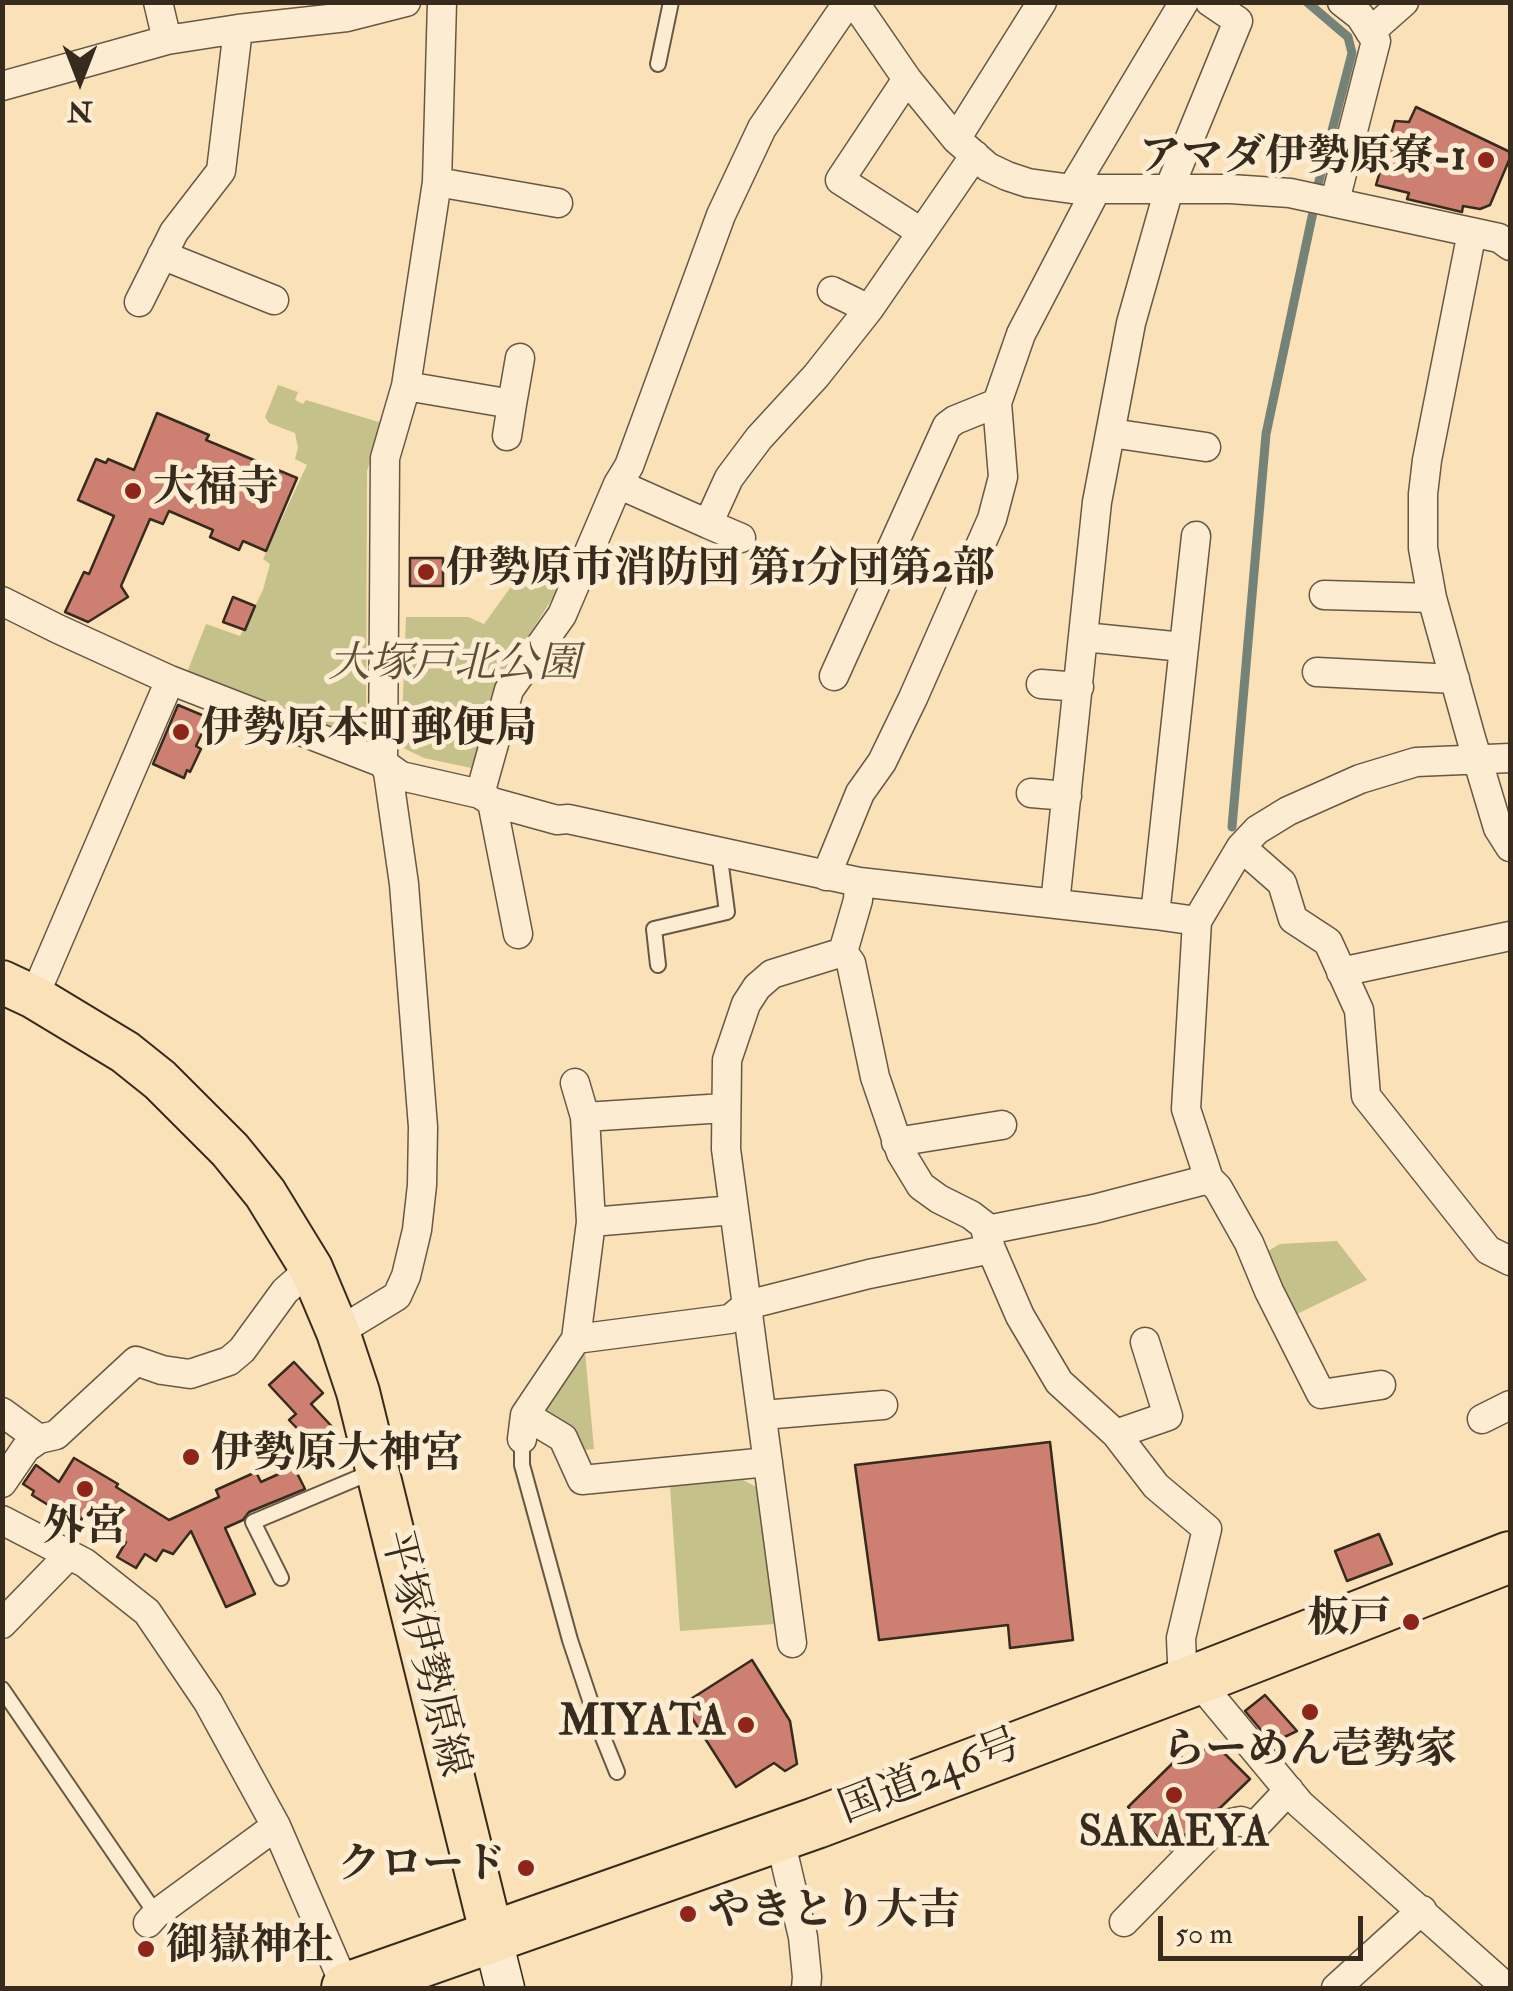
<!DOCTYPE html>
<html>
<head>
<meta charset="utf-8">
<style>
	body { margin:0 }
	#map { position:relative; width:1513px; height:1991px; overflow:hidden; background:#fae1b8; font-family:"IM FELL Double Pica",serif }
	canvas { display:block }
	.frame { position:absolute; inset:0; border:5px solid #362b1d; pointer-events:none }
	.north { position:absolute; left:30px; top:30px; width:100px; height:100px; -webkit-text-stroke:8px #fcecd1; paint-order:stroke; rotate:180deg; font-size:28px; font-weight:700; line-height:40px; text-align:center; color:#362b1d }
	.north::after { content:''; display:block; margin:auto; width:35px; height:45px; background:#362b1d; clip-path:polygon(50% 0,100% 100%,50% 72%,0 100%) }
	.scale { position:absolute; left:1158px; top:1916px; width:205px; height:45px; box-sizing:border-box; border:5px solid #362b1d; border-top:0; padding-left:12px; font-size:30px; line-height:35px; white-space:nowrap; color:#362b1d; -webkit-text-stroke:8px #fcecd1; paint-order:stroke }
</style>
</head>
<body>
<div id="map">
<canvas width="1513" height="1991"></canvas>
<div class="frame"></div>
<div class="north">N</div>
<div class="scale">50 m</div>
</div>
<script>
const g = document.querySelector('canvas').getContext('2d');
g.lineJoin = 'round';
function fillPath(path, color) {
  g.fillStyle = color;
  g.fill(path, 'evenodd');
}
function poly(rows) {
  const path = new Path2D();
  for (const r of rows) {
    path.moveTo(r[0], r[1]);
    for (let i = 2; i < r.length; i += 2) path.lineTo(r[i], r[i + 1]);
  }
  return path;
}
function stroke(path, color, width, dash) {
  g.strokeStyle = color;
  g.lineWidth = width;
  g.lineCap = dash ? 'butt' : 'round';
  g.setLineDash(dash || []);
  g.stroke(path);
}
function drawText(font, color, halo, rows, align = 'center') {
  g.font = font + ' "IM FELL Double Pica","Noto Serif JP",serif';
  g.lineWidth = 10;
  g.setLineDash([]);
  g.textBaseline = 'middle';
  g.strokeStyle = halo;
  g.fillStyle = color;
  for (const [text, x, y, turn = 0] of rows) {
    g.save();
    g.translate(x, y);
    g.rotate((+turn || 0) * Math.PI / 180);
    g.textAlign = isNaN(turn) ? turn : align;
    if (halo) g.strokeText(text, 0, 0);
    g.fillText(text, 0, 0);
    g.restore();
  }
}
const green = poly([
	[278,385,298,392,295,400,303,404,306,400,382,423,367,471,366,728,354,739,184,680,206,624,240,636,263,590,270,564,263,559,307,465,295,459,298,448,295,433,269,423,265,417],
	[521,573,558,590,504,673,476,769,424,758,401,747,406,617,468,617,484,624],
	[1337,1241,1367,1280,1297,1314,1277,1286,1263,1254,1280,1244],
	[585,1352,594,1449,582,1450,573,1429,547,1414,543,1404,578,1355],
	[743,1480,762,1490,775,1624,680,1631,670,1486]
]);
const stream = poly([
	[1307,2,1348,37,1352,53,1318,185],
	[1232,827,1266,434,1313,212]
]);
const building = poly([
	[1416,107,1510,152,1510,158,1490,205,1480,209,1463,206,1462,212,1407,199,1409,193,1376,185,1395,121,1409,122,1416,107],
	[157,413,209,435,206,440,297,478,266,551,243,541,239,550,210,537,213,530,169,511,163,524,150,519,121,586,128,597,88,622,65,612,84,572,89,574,114,516,78,500,96,459,106,463,108,459,134,470,157,413],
	[410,558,443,558,443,586,410,586,410,558],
	[233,597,255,606,245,630,223,622,233,597],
	[178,705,209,718,196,746,201,749,190,772,187,770,184,778,153,764,178,705],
	[294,1362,323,1393,311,1404,336,1431,317,1449,289,1420,296,1414,269,1385,294,1362],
	[1050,1442,1073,1640,1010,1648,1008,1625,879,1640,855,1465,1050,1442],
	[74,1458,118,1484,116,1487,169,1520,219,1497,216,1490,256,1472,261,1482,294,1467,305,1489,249,1512,243,1520,225,1528,255,1594,226,1607,191,1531,173,1554,163,1550,156,1561,145,1554,136,1568,117,1557,126,1542,84,1515,76,1528,55,1516,58,1511,32,1495,34,1491,23,1484,36,1465,59,1482,74,1458],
	[1379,1534,1392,1564,1347,1581,1335,1551,1379,1534],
	[752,1660,790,1721,797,1764,785,1771,774,1763,736,1787,683,1704,752,1660],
	[1265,1695,1297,1731,1272,1743,1245,1711,1265,1695],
	[1213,1742,1250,1779,1220,1808,1206,1814,1170,1850,1128,1807,1180,1756,1189,1763,1213,1742]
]);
const lane = poly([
	[658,64,671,2],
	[658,965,654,929,727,912,719,851],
	[522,1439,522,1465,570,1640,600,1730,617,1772],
	[281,1578,253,1522,372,1472],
	[2,1689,156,1914]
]);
const street = poly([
	[158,2,167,40],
	[854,2,907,79,956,139,988,167,1007,176,1028,183,1072,189,1230,189,1290,193,1499,238,1510,246],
	[1370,32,1404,2],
	[907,79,840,180,921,232],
	[2,86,167,40,238,29,347,17,406,2],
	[956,139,1042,2],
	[437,182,558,203],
	[1072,189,1184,2],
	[1335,201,1376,41,1360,16,1342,2],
	[1472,232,1427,460,1423,494,1423,548,1432,598,1471,738,1498,828,1510,847],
	[162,255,274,300],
	[832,291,869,309],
	[139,302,174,232,221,171,238,29],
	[406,386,512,404,507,436],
	[512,404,520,358],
	[1111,433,1206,447],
	[618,484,708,524,729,478,759,438,816,376,869,309,975,155],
	[708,524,741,538],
	[1324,595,1432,598],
	[2,601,58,629,170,680,383,763,401,776,480,794,492,802,557,820,568,819,859,882,1155,915,1197,921,1241,847,1257,830,1288,811,1360,779,1416,762,1510,758],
	[1084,637,1183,647],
	[1317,672,1455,679],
	[834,676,947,426,955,420,997,403],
	[1041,684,1079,687],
	[1031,793,1067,796],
	[480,794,509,690,562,615,618,484,629,466,721,215,762,128,848,2],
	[492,802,518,934],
	[1241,847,1282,883,1293,919,1328,942,1359,1010,1366,1096,1488,1250,1510,1261],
	[826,876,860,793,882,762,913,698,992,519,1003,477,997,403,1021,334,1096,190],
	[859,882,858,900,843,952,851,963,875,1077,901,1153,921,1186,939,1199,971,1215,984,1225,991,1249,1020,1316,1059,1382,1116,1434,1156,1486,1207,1529,1181,1638,1182,1662,1300,1804,1507,1988],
	[1055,904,1097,502,1131,323,1169,189,1238,21,1210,2],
	[1155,915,1196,536],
	[1197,921,1186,1109,1209,1179,1218,1188,1249,1243,1269,1291,1321,1394,1381,1385],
	[1341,972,1510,936],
	[34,997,170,680],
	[585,1117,724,1108],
	[896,1142,1002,1125],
	[591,1222,734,1210],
	[987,1230,1094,1209,1209,1179],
	[338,1332,397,1296,406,1276,417,1230,422,1185,423,1127,404,884,388,772,383,763,385,458,406,386,437,182,442,2],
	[576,1339,730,1319,747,1305,869,1274,991,1249],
	[2,1412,39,1439],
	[525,1415,563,1438,582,1480,768,1462],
	[763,1415,883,1405],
	[1482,1419,1510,1405],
	[1116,1434,1168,1416,1145,1342],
	[522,1439,525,1415,576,1339,591,1222,585,1117,575,1083],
	[2,1483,26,1448,39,1439,56,1435,136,1361,162,1370,190,1374,229,1361,242,1350,285,1291,311,1268],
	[2,1520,85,1563,147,1612,208,1702,276,1826,346,1988],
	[2,1624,69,1555],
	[792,1643,726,1149,727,1060,746,1004,757,987,772,974,843,952],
	[779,1835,803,1937,807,1977,806,1988],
	[1124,1922,1218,1826,1241,1821,1255,1826,1289,1790],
	[148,1923,156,1914,276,1826],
	[1336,1988,1422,1910]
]);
const secondary = poly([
	[492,1936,505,1988]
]);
const primary = poly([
	[2,982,34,997,125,1052,160,1080,230,1150,265,1193,311,1268,338,1332,358,1392,492,1936]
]);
const highway = poly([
	[347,1988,816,1823,1195,1680,1510,1557]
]);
const markers = [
	[1486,160,10,"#8f2418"],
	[133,491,10,"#8f2418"],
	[426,572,10,"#8f2418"],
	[181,732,10,"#8f2418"],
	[191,1457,10,"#8f2418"],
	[85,1489,10,"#8f2418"],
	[1411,1622,10,"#8f2418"],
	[1310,1712,10,"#8f2418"],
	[746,1725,10,"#8f2418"],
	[1174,1795,10,"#8f2418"],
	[526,1868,10,"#8f2418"],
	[688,1914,10,"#8f2418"],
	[146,1949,10,"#8f2418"]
];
const poiNames = [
	["アマダ伊勢原寮-1",1466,160,"right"],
	["大福寺",153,491],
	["伊勢原市消防団 第1分団第2部",446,572],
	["伊勢原本町郵便局",201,732],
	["伊勢原大神宮",211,1457],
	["外宮",85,1530,"center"],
	["板戸",1391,1622,"right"],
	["MIYATA",726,1725,"right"],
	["らーめん壱勢家",1310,1753,"center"],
	["SAKAEYA",1174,1836,"center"],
	["クロード",506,1868,"right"],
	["やきとり大吉",708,1914],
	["御嶽神社",166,1949]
];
const parkNames = [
	["大塚戸北公園",454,667]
];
const streetNames = [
	["平塚伊勢原線",422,1654,76],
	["国道246号",931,1779,-21]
];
fillPath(green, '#c5c18a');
stroke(stream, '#758278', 9);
fillPath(building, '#cd8072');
stroke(building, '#362b1d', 2.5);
stroke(lane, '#675844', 18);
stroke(street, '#675844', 31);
stroke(secondary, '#362b1d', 41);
stroke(primary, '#362b1d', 46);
stroke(highway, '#362b1d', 54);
stroke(lane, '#fcecd1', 14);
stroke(street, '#fcecd1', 28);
stroke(secondary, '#fcecd1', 38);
stroke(primary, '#fae1b8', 42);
stroke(highway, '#fae1b8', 50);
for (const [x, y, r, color] of markers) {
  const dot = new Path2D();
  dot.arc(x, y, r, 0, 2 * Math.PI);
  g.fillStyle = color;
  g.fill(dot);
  stroke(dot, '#fcecd1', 4);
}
drawText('bold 42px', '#362b1d', '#fcecd1', poiNames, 'left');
drawText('italic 42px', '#5a5038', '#fcecd1', parkNames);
drawText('42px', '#362b1d', '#fcecd1', streetNames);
</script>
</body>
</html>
